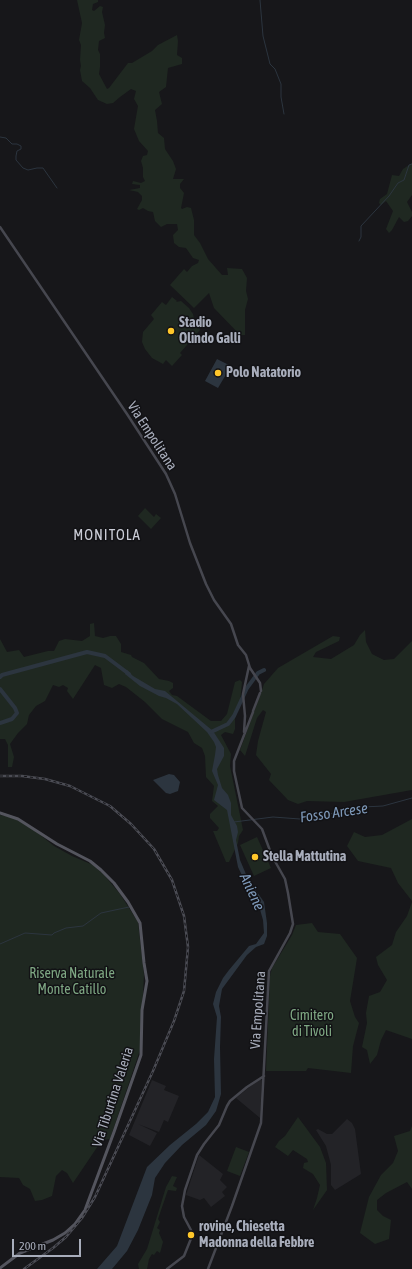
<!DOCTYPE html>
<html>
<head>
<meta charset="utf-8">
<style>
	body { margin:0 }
	#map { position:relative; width:412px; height:1269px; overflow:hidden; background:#17171a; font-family:"Asap Condensed",sans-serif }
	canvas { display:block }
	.scale { position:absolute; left:12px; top:1239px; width:69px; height:18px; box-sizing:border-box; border:2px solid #a8adbb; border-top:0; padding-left:5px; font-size:12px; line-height:14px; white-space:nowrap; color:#a8adbb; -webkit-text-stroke:3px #121215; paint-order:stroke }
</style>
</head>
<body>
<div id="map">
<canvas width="412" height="1269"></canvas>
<div class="scale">200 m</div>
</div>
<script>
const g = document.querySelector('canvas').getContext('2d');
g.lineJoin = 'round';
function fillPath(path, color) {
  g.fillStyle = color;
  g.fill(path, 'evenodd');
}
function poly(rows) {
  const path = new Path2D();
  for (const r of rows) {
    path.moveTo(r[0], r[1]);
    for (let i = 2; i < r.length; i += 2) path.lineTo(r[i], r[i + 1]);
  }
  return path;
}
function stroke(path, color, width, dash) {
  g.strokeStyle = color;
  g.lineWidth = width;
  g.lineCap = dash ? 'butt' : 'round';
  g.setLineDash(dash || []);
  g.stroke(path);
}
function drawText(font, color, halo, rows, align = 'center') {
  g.font = font + ' "Asap Condensed",sans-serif';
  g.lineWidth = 3;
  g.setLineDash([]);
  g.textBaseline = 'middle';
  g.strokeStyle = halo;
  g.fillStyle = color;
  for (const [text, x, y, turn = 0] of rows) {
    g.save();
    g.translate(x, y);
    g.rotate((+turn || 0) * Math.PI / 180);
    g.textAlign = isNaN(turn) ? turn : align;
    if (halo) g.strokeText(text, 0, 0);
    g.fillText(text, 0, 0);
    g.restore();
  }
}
const built = poly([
	[259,1079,262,1080,260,1118,236,1098],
	[152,1080,166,1086,164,1090,179,1096,168,1122,164,1120,159,1132,138,1124,157,1133,150,1146,129,1135],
	[347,1119,352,1123,355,1129,361,1174,335,1190,331,1185,331,1165,326,1146,316,1130,318,1129,327,1134,332,1134],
	[199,1155,223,1174,220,1180,227,1187,222,1192,225,1196,211,1207,204,1198,200,1200,186,1195]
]);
const green = poly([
	[77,0,98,0,98,2,93,4,92,10,94,11,100,6,103,7,102,12,105,25,104,33,105,38,99,41,98,50,100,54,100,67,99,74,107,89,109,88,128,63,132,63,152,51,158,45,177,35,178,41,177,55,182,58,182,64,168,68,166,87,159,92,162,104,155,110,157,121,158,133,164,138,165,149,173,161,176,169,173,179,184,179,180,184,180,188,184,193,181,208,182,209,187,207,191,208,194,220,194,235,200,243,208,259,222,275,228,275,227,268,242,269,247,278,246,291,248,299,245,310,245,335,240,335,214,308,209,293,194,308,170,285,184,269,187,272,192,266,198,263,199,260,193,258,186,248,179,247,174,243,173,235,178,230,177,224,167,224,161,227,155,221,153,212,148,211,143,208,139,210,137,209,142,200,142,196,138,192,129,190,140,188,140,185,132,184,133,181,141,183,145,181,143,177,143,168,141,161,143,156,147,155,148,151,139,141,134,129,138,106,134,99,136,91,131,89,120,97,113,103,107,104,98,100,90,88,82,81,80,70,81,66,80,60,81,45,79,40,82,23],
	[412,163,412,195,407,202,412,212,412,216,408,221,404,222,399,217,392,230,389,233,386,229,393,211,386,201,381,205,379,203,380,199,387,194,392,175,399,176,403,169],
	[172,297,177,301,176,302,181,301,189,308,193,314,194,319,197,319,200,330,180,353,182,355,172,366,166,360,163,364,152,358,145,349,142,342,143,332,154,319,151,315,162,302,166,305],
	[145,508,154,517,156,514,161,518,151,529,138,516],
	[94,623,95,636,103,638,110,636,116,636,121,644,121,652,131,655,132,657,144,663,159,679,169,681,173,683,173,688,169,691,172,695,177,696,211,721,221,721,227,714,235,682,240,680,242,682,240,702,235,715,235,729,233,734,225,732,221,735,231,754,230,766,243,830,239,836,238,843,229,862,226,862,213,831,217,831,219,828,210,818,210,814,218,806,212,801,214,786,206,777,205,756,202,748,194,743,188,732,162,719,145,702,126,687,119,684,112,688,104,685,101,668,95,665,73,699,67,691,68,688,63,685,59,687,53,685,45,701,36,706,29,715,27,724,18,733,10,744,14,757,12,767,8,767,8,745,5,739,0,739,0,639,7,652,19,650,24,657,48,651,54,651,59,641,65,639,82,641,90,636,90,624],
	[365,630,366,642,372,654,384,660,394,659,412,641,412,790,344,802,307,801,298,804,288,800,269,780,271,774,256,755,258,741,266,712,263,710,257,718,245,756,240,750,262,690,264,684,278,668,333,636,340,637,339,641,316,652,313,657,331,659,354,645,360,635],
	[0,815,12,817,34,830,54,846,72,856,93,865,105,876,120,894,138,922,144,975,140,1050,110,1139,102,1140,73,1183,67,1173,62,1170,56,1176,52,1196,42,1200,35,1201,30,1189,23,1185,19,1178,0,1177],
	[412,819,412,901,398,883,391,868,358,861,347,846,354,832,365,837,382,835],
	[257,837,271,868,254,876,240,845],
	[412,902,412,1039,386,1030,381,1040,377,1055,370,1064,367,1050,362,1047,367,1023,366,1013,369,996,380,992,387,980,378,965,376,957,392,945,396,932,407,916],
	[312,923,318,932,340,934,357,958,350,1001,355,1017,359,1023,353,1046,351,1073,308,1068,306,1071,266,1071,270,976,272,968,292,935,296,925],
	[298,1117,320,1147,326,1163,327,1190,313,1210,317,1198,320,1185,313,1174,303,1168,304,1163,308,1162,307,1159,293,1150,288,1156,275,1147,279,1141,285,1136],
	[412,1126,412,1189,407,1182,386,1193,377,1200,377,1210,383,1216,391,1220,389,1239,375,1244,360,1233,369,1197,381,1175,393,1163,398,1151,394,1136,410,1131],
	[236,1147,249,1152,240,1176,227,1171],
	[172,1176,177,1177,173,1186,177,1188,176,1191,168,1190,158,1219,160,1222,157,1228,160,1230,159,1233,163,1242,160,1253,157,1251,154,1255,152,1254,149,1259,147,1269,139,1269,138,1264,147,1249,151,1236,166,1187]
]);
const water = poly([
	[217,359,231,366,218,388,205,381],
	[127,670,133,676,155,689,165,691,213,731,224,748,224,756,217,769,218,775,222,788,228,795,231,803,231,815,237,826,238,832,236,840,240,860,248,879,264,902,267,923,267,936,264,944,256,947,247,955,222,989,219,1006,221,1017,220,1047,221,1094,216,1111,206,1125,182,1145,165,1163,155,1178,152,1195,138,1230,127,1251,112,1269,97,1269,117,1246,147,1167,170,1145,196,1124,208,1112,215,1097,214,1059,217,1017,213,1004,216,992,223,978,229,970,249,946,256,944,264,933,263,920,257,899,247,886,238,867,227,810,214,800,218,785,212,771,215,755,216,747,214,742,207,732,177,704,166,698,159,696,140,686,125,674],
	[169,774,174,775,180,782,178,791,170,794,166,793,153,780]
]);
const stream = poly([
	[260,0,263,36,270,64,275,69,281,84,281,97,284,114],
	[0,137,6,138,12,144,17,144,21,146,21,149,17,151,16,156,16,160,23,168,28,170,37,168,43,168,57,188],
	[359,241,361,237,361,226,389,196,398,183,404,180,409,165,412,164],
	[234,822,273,817,300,819,324,813,340,814,363,807,383,806,412,798],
	[0,944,25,933,52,935,54,933,66,928,83,926,101,913,129,907]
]);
const river = poly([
	[0,677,2,675,87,652,105,656,129,674],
	[0,689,15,708,17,713,12,719,0,723],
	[211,732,228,724,234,716,247,688,258,673,264,670]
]);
const secondary = poly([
	[0,227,127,414,166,474,175,494,190,543,206,584,214,600,231,624,238,645,246,655,250,668,260,683,261,691],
	[253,711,260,693],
	[244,732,245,716,243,694,249,666],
	[167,1269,184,1256,192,1236,192,1232,184,1217,182,1206,185,1190,197,1155,204,1144,219,1125,227,1106,230,1101,247,1087,264,1076],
	[208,1269,232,1206,261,1123,269,971,290,933,293,924,288,893,285,879,272,856,262,829,242,808,234,771,234,761,253,712]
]);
const primary = poly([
	[0,813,18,819,57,844,90,861,101,870,114,883,128,902,140,923,144,963,147,981,142,1010,141,1055,114,1132,85,1210,75,1224,65,1233,53,1240,20,1253,0,1268]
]);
const rail = poly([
	[0,776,22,776,45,779,70,786,110,806,131,824,154,849,172,880,184,916,188,947,184,991,174,1021,153,1071,95,1197,82,1218,66,1237,53,1248,24,1269]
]);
const markers = [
	[171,331,4,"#ffc72a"],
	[218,373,4,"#ffc72a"],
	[255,857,4,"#ffc72a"],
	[191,1235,4,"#ffc72a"]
];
const poiNames = [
	["Stadio",179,323],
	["Olindo Galli",179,339],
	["Polo Natatorio",226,373],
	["Stella Mattutina",263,857],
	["rovine, Chiesetta",199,1227],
	["Madonna della Febbre",199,1243]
];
const streetNames = [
	["Via Empolitana",152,436,57],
	["Via Empolitana",258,1010,-86],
	["Via Tiburtina Valeria",113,1097,-72]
];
const parkNames = [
	["Riserva Naturale",72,974],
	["Monte Catillo",72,990],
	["Cimitero",312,1016],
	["di Tivoli",312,1032]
];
const neighbourhoodNames = [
	["MONITOLA",107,535]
];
const waterNames = [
	["Fosso Arcese",334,813,-8],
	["Aniene",252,892,65]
];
fillPath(built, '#232327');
fillPath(green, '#1f2821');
fillPath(water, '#2c353f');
stroke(stream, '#2c353f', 1);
stroke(river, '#2c353f', 4);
stroke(secondary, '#46474f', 2.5);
stroke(primary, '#54555e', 3);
stroke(rail, '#4b4c54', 2.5);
stroke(rail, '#121215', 1, [3]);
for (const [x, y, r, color] of markers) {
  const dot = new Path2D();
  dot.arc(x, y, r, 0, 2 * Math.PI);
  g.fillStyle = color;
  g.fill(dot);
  stroke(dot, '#121215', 1.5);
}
drawText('bold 14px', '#a8adbb', '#121215', poiNames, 'left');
drawText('14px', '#a8adbb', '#121215', streetNames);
drawText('14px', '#7ea783', '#121215', parkNames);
g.letterSpacing = '1px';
drawText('15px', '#caccd6', '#121215', neighbourhoodNames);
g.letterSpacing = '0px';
drawText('italic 15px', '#7d98b8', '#121215', waterNames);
</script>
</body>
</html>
